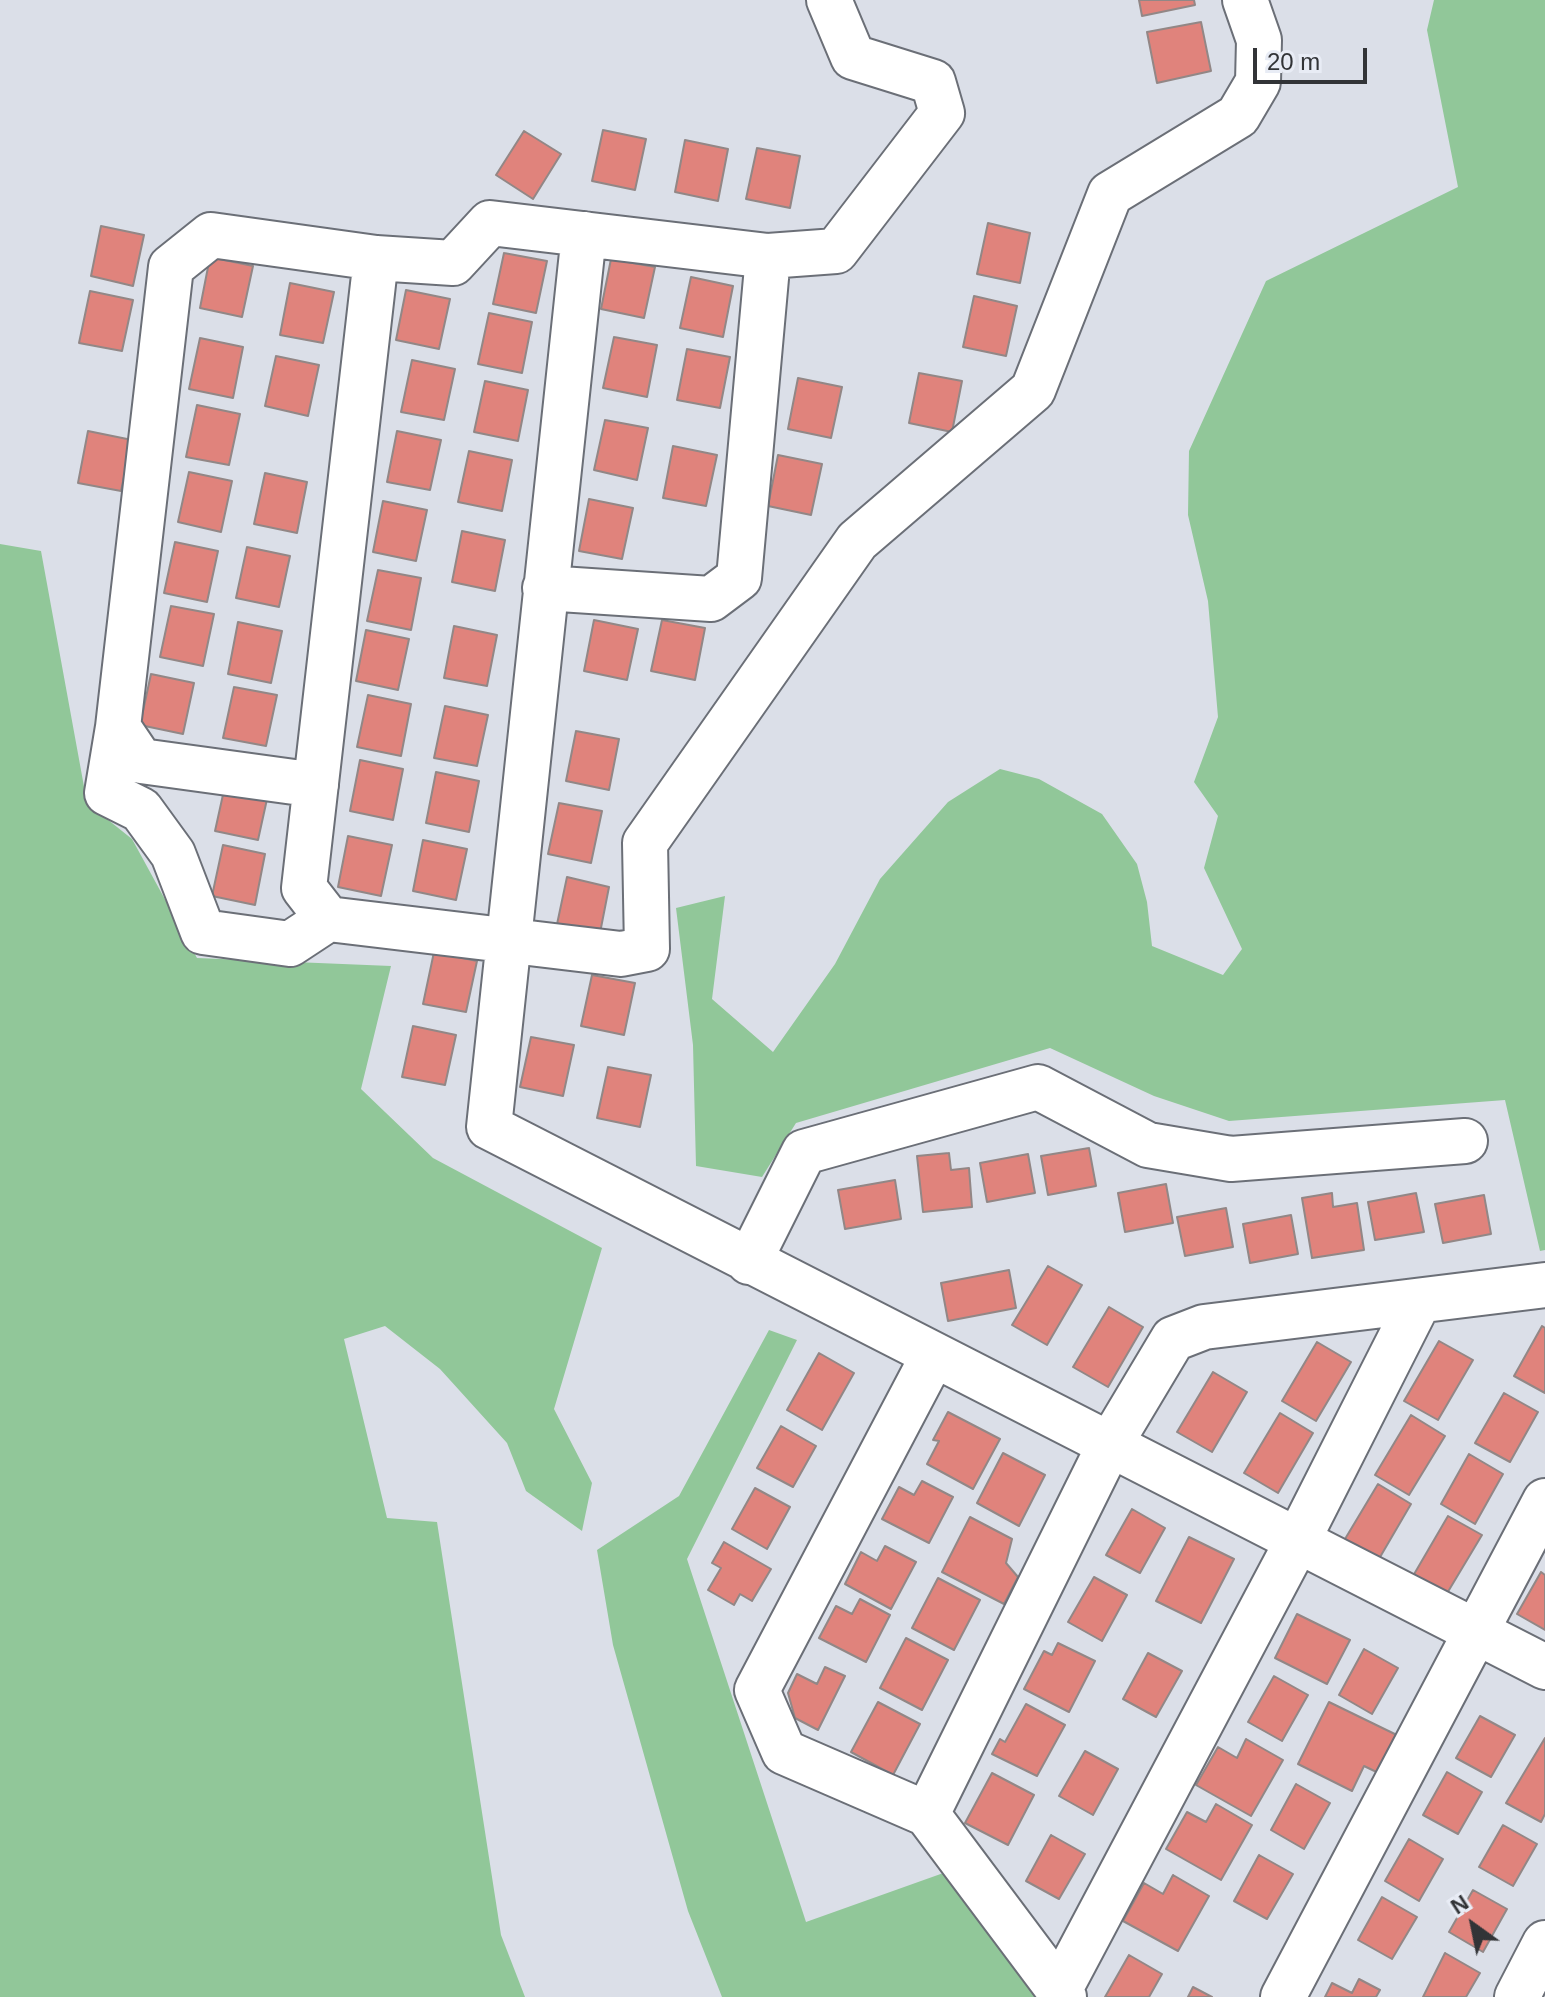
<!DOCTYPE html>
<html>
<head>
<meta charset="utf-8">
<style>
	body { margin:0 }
	#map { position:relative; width:1545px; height:1997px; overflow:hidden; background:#dbdfe8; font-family:Arial,sans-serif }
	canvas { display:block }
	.north { position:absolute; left:1433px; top:1885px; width:80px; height:80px; -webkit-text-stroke:6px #e8ecf5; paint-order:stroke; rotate:327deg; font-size:22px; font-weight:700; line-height:32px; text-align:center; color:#323437 }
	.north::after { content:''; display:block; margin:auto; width:28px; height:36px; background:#323437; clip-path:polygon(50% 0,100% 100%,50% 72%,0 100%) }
	.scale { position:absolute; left:1253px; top:48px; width:114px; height:36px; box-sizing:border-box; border:4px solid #323437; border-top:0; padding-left:10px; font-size:24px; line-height:28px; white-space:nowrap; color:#323437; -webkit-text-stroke:6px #e8ecf5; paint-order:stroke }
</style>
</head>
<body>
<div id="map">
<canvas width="1545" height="1997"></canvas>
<div class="north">N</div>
<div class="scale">20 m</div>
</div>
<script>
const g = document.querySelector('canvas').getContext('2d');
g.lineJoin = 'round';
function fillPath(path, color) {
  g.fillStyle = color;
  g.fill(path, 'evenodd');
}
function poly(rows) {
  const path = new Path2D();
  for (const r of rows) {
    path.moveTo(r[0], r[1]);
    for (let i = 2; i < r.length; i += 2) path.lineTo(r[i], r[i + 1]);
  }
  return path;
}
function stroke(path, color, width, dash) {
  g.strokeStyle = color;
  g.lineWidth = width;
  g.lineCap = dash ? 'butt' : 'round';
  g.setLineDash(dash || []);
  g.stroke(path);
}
const green = poly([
	[1434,0,1545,0,1545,1250,1540,1251,1505,1100,1229,1121,1154,1096,1050,1048,796,1123,762,1177,696,1166,693,1045,676,908,725,896,712,999,773,1052,835,964,880,879,948,802,1000,769,1039,779,1102,814,1137,864,1147,902,1152,946,1223,975,1242,949,1204,868,1218,816,1194,782,1218,717,1208,601,1188,515,1189,451,1266,281,1458,187,1427,30],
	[0,544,41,551,87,803,132,839,197,958,391,966,361,1089,433,1158,602,1248,554,1409,592,1483,582,1531,526,1491,507,1443,440,1369,385,1326,344,1339,387,1518,437,1522,501,1935,525,1997,0,1997],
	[769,1330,797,1340,687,1559,806,1922,949,1871,1036,1997,722,1997,688,1911,613,1645,597,1550,679,1496]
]);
const building = poly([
	[1139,0,1194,0,1195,5,1142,16,1139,0],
	[1201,22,1211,71,1157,83,1147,32,1201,22],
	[603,130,646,139,635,190,592,181,603,130],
	[524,131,561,154,533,199,496,175,524,131],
	[685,140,728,149,718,201,675,192,685,140],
	[757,148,800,156,790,208,746,199,757,148],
	[988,223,1030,233,1020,283,977,274,988,223],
	[101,226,144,235,133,286,91,276,101,226],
	[504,253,547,261,536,313,493,304,504,253],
	[210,257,253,266,242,317,200,308,210,257],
	[611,259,655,267,644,318,601,309,611,259],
	[691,277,733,286,723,337,680,328,691,277],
	[290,283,334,292,323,343,280,335,290,283],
	[406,290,450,299,439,349,396,340,406,290],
	[90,291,133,300,122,351,79,343,90,291],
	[974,296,1017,306,1006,356,963,347,974,296],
	[489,313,532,322,522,373,478,364,489,313],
	[614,337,657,345,647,397,603,388,614,337],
	[200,338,243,347,233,398,189,389,200,338],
	[687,349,730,357,720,408,677,400,687,349],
	[276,356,319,365,308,416,265,406,276,356],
	[412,360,455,369,444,420,401,412,412,360],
	[919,373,962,381,952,432,909,423,919,373],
	[798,378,842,387,831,438,788,429,798,378],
	[485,381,528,390,518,441,474,432,485,381],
	[197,405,240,414,229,465,186,457,197,405],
	[605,420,648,428,637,480,594,470,605,420],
	[88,431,132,440,121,491,78,483,88,431],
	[397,431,441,440,430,490,387,482,397,431],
	[673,446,717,455,706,506,663,498,673,446],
	[469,451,512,460,502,511,458,502,469,451],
	[778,455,822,464,811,515,768,506,778,455],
	[189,472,232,481,221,532,178,522,189,472],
	[265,473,307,482,297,533,254,524,265,473],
	[589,499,633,508,622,559,579,551,589,499],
	[383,501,427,510,416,561,373,552,383,501],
	[462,531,505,540,495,591,452,582,462,531],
	[175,542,218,551,207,602,164,593,175,542],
	[247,547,290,556,279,607,236,598,247,547],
	[378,570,421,578,411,630,367,621,378,570],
	[171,606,214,614,203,666,160,657,171,606],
	[594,620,638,629,627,680,584,671,594,620],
	[662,620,705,628,695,680,651,671,662,620],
	[238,622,282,631,271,683,228,674,238,622],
	[454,626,497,635,487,686,444,678,454,626],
	[366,630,409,639,398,690,356,681,366,630],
	[151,674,194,683,183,734,140,725,151,674],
	[234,687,277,695,266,746,223,738,234,687],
	[368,695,411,704,401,756,357,747,368,695],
	[445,706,488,715,477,766,434,758,445,706],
	[576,731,619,739,609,790,566,781,576,731],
	[360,760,403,769,393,820,350,811,360,760],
	[436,772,479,781,469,832,426,823,436,772],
	[226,781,269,790,258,840,215,831,226,781],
	[559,803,602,811,591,863,548,854,559,803],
	[348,836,392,845,381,896,338,887,348,836],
	[423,840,467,849,456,900,413,891,423,840],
	[223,845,265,854,255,905,212,896,223,845],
	[567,877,609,887,599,938,556,929,567,877],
	[434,952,477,961,466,1012,423,1004,434,952],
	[592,975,635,983,624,1035,581,1026,592,975],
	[413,1026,456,1035,445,1085,402,1077,413,1026],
	[531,1037,574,1045,563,1096,520,1087,531,1037],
	[608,1067,651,1075,640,1127,597,1118,608,1067],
	[1089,1148,1096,1186,1048,1195,1041,1156,1089,1148],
	[949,1153,951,1170,969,1168,972,1207,923,1212,917,1156,949,1153],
	[1028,1154,1035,1193,987,1202,980,1163,1028,1154],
	[895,1180,901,1219,845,1229,838,1190,895,1180],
	[1166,1184,1173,1223,1125,1232,1118,1193,1166,1184],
	[1332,1193,1333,1207,1357,1203,1364,1250,1312,1258,1302,1198,1332,1193],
	[1416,1193,1424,1232,1375,1240,1368,1202,1416,1193],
	[1484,1195,1491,1234,1443,1243,1435,1204,1484,1195],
	[1226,1208,1233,1247,1185,1256,1177,1217,1226,1208],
	[1291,1215,1298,1254,1250,1263,1243,1224,1291,1215],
	[1048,1266,1082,1285,1047,1345,1012,1325,1048,1266],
	[1009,1270,1016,1308,948,1321,941,1283,1009,1270],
	[1109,1307,1143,1327,1108,1387,1073,1367,1109,1307],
	[1542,1326,1545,1328,1545,1393,1514,1376,1542,1326],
	[1439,1341,1473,1360,1438,1420,1404,1401,1439,1341],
	[1317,1342,1351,1362,1316,1421,1282,1401,1317,1342],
	[819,1353,854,1373,822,1430,787,1410,819,1353],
	[1213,1372,1247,1392,1212,1452,1177,1432,1213,1372],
	[1504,1393,1538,1412,1510,1462,1475,1443,1504,1393],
	[948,1412,1000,1439,973,1489,927,1464,939,1441,933,1440,948,1412],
	[1280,1413,1313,1433,1278,1493,1244,1473,1280,1413],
	[1411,1415,1445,1436,1409,1495,1375,1475,1411,1415],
	[781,1426,816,1446,793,1487,757,1468,781,1426],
	[1003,1453,1045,1475,1019,1526,977,1503,1003,1453],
	[1469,1454,1503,1474,1475,1524,1441,1504,1469,1454],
	[922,1481,953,1497,929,1543,882,1519,899,1487,914,1495,922,1481],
	[1378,1484,1411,1504,1376,1564,1342,1544,1378,1484],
	[755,1488,790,1507,767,1549,732,1529,755,1488],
	[1132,1509,1165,1528,1140,1573,1106,1555,1132,1509],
	[1448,1516,1482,1535,1446,1595,1413,1576,1448,1516],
	[970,1517,1012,1539,1006,1563,1018,1577,1004,1604,942,1572,970,1517],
	[1189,1537,1234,1559,1201,1623,1156,1601,1189,1537],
	[724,1542,771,1569,752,1601,740,1594,734,1605,708,1590,721,1568,712,1563,724,1542],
	[885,1546,916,1562,891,1609,845,1584,861,1552,877,1561,885,1546],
	[1541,1572,1545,1575,1545,1630,1517,1614,1541,1572],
	[1094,1577,1127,1595,1102,1641,1068,1622,1094,1577],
	[938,1578,980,1600,954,1650,912,1628,938,1578],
	[860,1599,890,1615,866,1662,819,1638,836,1606,852,1614,860,1599],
	[1297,1614,1350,1640,1327,1684,1275,1658,1297,1614],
	[906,1638,948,1660,922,1710,880,1688,906,1638],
	[1058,1643,1095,1661,1069,1712,1024,1689,1044,1651,1052,1655,1058,1643],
	[1364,1649,1398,1668,1372,1714,1339,1695,1364,1649],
	[1148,1653,1182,1671,1156,1717,1123,1699,1148,1653],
	[825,1667,845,1676,818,1730,795,1718,788,1693,797,1674,817,1684,825,1667],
	[1274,1676,1308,1695,1282,1741,1248,1722,1274,1676],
	[878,1702,920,1724,893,1775,851,1752,878,1702],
	[1329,1702,1405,1739,1387,1777,1364,1766,1352,1791,1298,1764,1329,1702],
	[1026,1704,1065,1725,1037,1776,992,1754,1000,1739,1005,1742,1026,1704],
	[1480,1716,1515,1735,1491,1777,1456,1758,1480,1716],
	[1545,1738,1545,1814,1541,1822,1506,1803,1545,1738],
	[1246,1739,1283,1760,1251,1816,1196,1785,1218,1747,1237,1758,1246,1739],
	[1085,1751,1118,1769,1093,1815,1059,1796,1085,1751],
	[1447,1772,1482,1792,1458,1834,1423,1815,1447,1772],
	[992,1773,1034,1795,1008,1845,965,1823,992,1773],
	[1296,1784,1330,1803,1304,1849,1271,1830,1296,1784],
	[1216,1804,1252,1825,1221,1880,1166,1849,1187,1812,1206,1822,1216,1804],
	[1503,1825,1537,1844,1513,1886,1479,1867,1503,1825],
	[1051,1835,1085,1854,1059,1899,1026,1881,1051,1835],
	[1409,1839,1443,1859,1419,1901,1385,1881,1409,1839],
	[1259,1855,1293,1874,1267,1919,1234,1901,1259,1855],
	[1173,1875,1209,1896,1178,1951,1123,1921,1144,1883,1163,1894,1173,1875],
	[1473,1890,1507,1909,1483,1952,1449,1932,1473,1890],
	[1382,1897,1417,1917,1392,1959,1358,1940,1382,1897],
	[1445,1953,1480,1973,1466,1997,1423,1997,1445,1953],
	[1129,1955,1162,1974,1149,1997,1105,1997,1129,1955],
	[1359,1979,1380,1990,1376,1997,1325,1997,1332,1983,1352,1993,1359,1979],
	[1193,1987,1212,1997,1188,1997,1193,1987]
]);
const minor = poly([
	[584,234,489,1127,1545,1667],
	[768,256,836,251,942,113,933,82,853,57,829,0],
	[376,258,304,888,328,919,621,954,647,949,645,843,857,541,1033,390,1110,194,1238,116,1258,82,1259,40,1245,0],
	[118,727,107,793,141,810,173,854,203,932,290,944,328,919],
	[316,785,141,761,118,727,171,267,211,235,376,258,453,263,490,223,768,256,739,578,711,599,545,588],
	[749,1262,804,1152,1038,1087,1148,1145,1231,1159,1465,1141],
	[933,1356,757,1690,784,1752,927,1814,1064,1997],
	[927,1814,1109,1446,1173,1339,1204,1327,1545,1285],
	[1060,1989,1298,1540,1419,1301],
	[1283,1997,1545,1501],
	[1517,1997,1545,1943]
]);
fillPath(green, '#91c799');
fillPath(building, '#e0837c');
stroke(building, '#928786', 2);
stroke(minor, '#6b6f77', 48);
stroke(minor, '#fff', 44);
</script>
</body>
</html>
